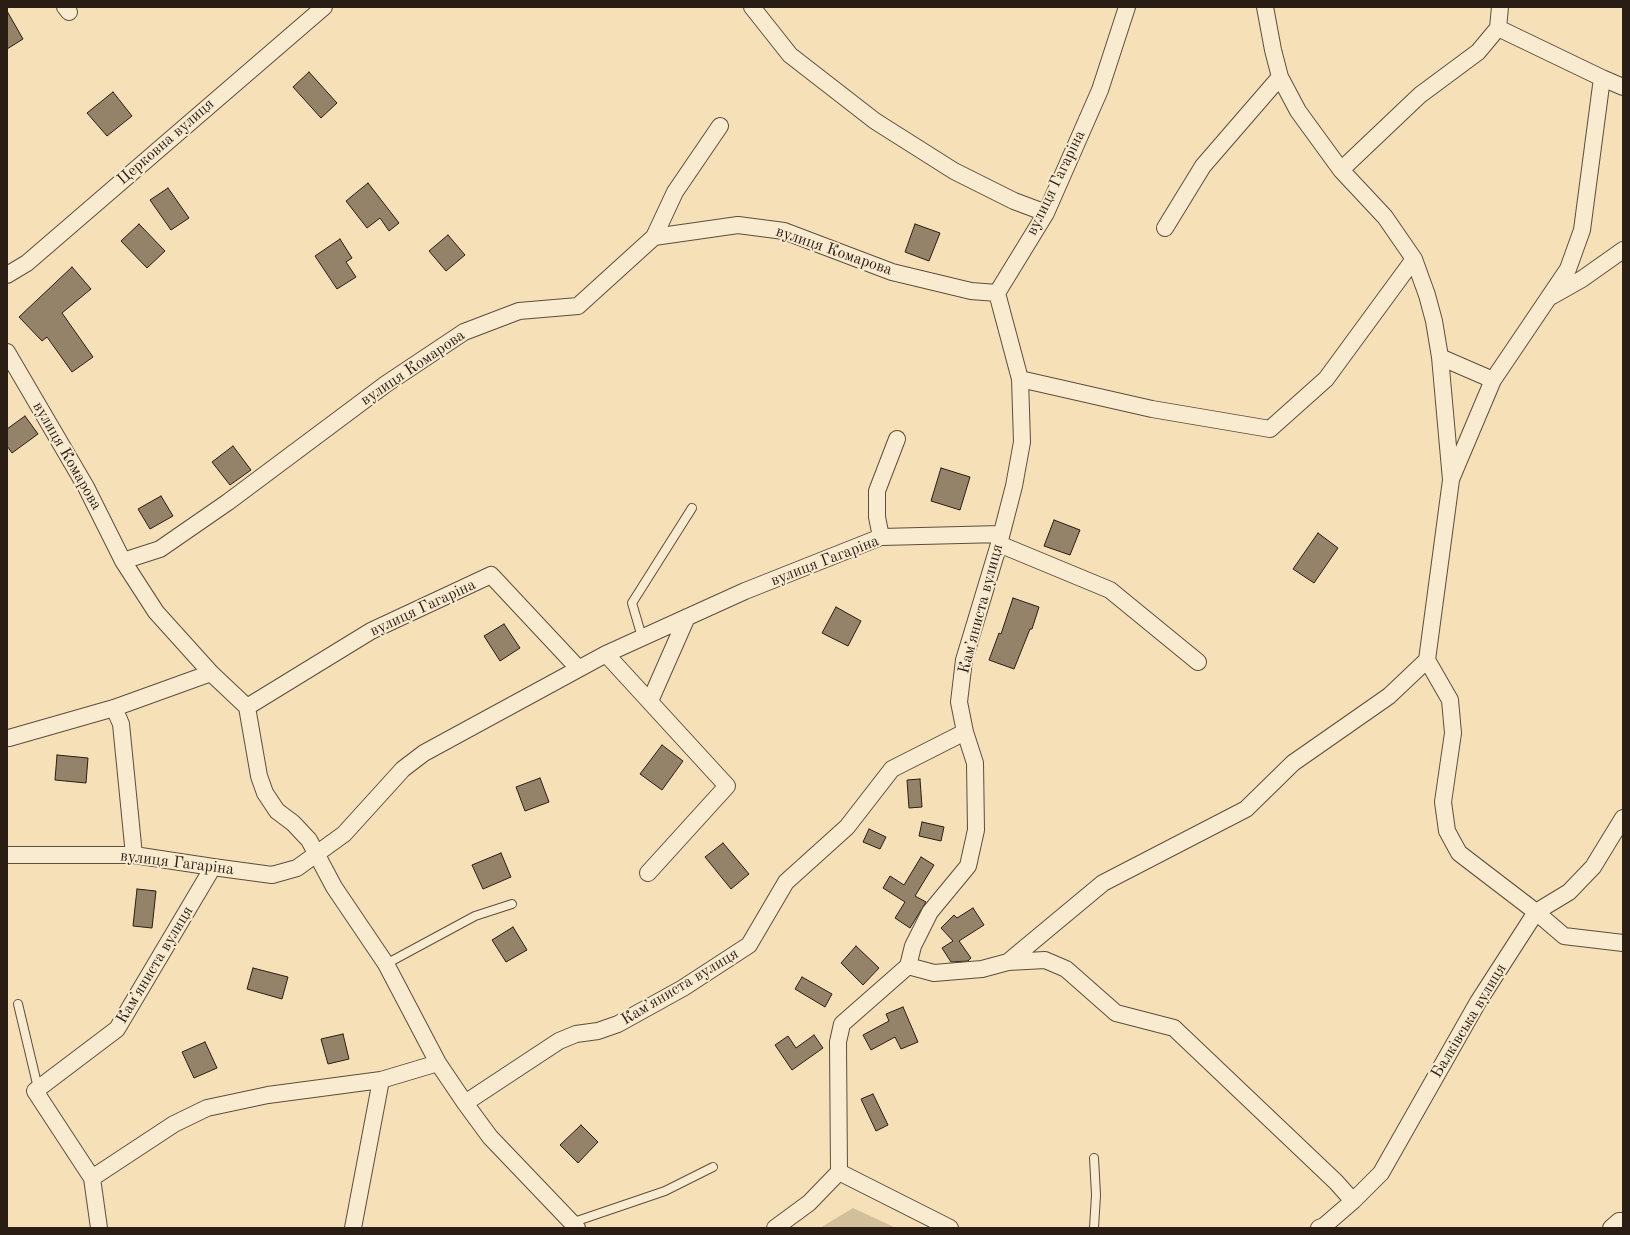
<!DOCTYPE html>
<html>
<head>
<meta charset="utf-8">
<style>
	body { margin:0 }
	#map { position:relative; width:1630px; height:1235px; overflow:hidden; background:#f5e0b7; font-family:"Old Standard TT",serif }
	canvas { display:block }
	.frame { position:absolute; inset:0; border:8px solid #2a1d14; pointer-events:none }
</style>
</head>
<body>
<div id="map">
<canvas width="1630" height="1235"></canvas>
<div class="frame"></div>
</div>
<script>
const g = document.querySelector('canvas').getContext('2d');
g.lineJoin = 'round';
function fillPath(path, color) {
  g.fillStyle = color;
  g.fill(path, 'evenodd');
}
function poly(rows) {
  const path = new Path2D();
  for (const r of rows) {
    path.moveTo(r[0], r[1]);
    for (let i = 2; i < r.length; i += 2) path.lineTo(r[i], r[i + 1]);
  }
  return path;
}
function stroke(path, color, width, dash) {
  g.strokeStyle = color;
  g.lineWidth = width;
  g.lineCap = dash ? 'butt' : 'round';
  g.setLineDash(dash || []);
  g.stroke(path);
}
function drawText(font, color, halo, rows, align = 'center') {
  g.font = font + ' "Old Standard TT",serif';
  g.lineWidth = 4;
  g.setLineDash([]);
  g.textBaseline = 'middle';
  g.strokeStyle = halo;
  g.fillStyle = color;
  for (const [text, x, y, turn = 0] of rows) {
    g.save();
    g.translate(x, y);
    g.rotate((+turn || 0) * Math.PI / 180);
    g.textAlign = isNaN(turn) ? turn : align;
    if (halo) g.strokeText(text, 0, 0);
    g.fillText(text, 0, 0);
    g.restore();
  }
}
const green = poly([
	[853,1208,896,1228,820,1228]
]);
const building = poly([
	[7,11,23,39,7,49,7,11],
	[309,72,337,103,321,118,293,87,309,72],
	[113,92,132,116,107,136,87,113,113,92],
	[368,183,399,223,389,231,380,218,367,228,346,201,368,183],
	[168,188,189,218,171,230,150,200,168,188],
	[139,224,165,251,147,268,121,241,139,224],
	[915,224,940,233,929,261,905,252,915,224],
	[448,235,465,255,446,271,429,251,448,235],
	[340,239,352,258,346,262,356,277,337,289,315,256,340,239],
	[72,267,91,289,62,313,93,357,72,372,47,337,42,341,19,317,72,267],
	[25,416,38,434,12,453,7,446,7,429,25,416],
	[233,446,251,470,230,485,212,462,233,446],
	[941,468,970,477,960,510,931,501,941,468],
	[161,496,173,516,150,529,138,509,161,496],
	[1054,520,1080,530,1070,555,1044,546,1054,520],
	[1318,533,1338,548,1314,583,1293,569,1318,533],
	[1013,598,1039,607,1032,629,1030,629,1014,669,989,660,999,633,1001,634,1013,598],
	[836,607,861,621,848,646,822,633,836,607],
	[504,624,520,648,500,661,484,636,504,624],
	[662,745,683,761,662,790,640,774,662,745],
	[57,755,88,758,86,783,55,780,57,755],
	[540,778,549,802,525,811,516,787,540,778],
	[920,779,922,807,909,808,907,780,920,779],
	[922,822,944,827,941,841,919,836,922,822],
	[869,829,886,837,880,849,863,842,869,829],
	[723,843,749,874,731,889,705,857,723,843],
	[501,853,511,877,483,889,472,865,501,853],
	[921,857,934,865,915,896,926,902,910,928,895,918,905,902,883,888,890,876,904,885,921,857],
	[137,889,156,891,152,928,133,926,137,889],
	[973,908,984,925,959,941,971,958,968,961,951,962,942,948,953,941,941,928,954,915,957,918,973,908],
	[513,927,527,950,506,962,492,940,513,927],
	[856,946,879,968,863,985,841,963,856,946],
	[253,968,288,977,282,999,247,989,253,968],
	[802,977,832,994,825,1007,795,989,802,977],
	[903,1007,918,1042,901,1049,895,1037,871,1050,863,1035,889,1021,886,1014,903,1007],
	[343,1034,349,1059,328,1064,321,1039,343,1034],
	[814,1035,823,1048,792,1070,775,1045,788,1036,796,1048,814,1035],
	[205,1042,217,1068,194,1078,182,1052,205,1042],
	[873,1094,888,1125,876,1131,861,1099,873,1094],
	[581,1125,598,1142,578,1163,560,1145,581,1125]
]);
const lane = poly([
	[642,637,632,603,692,508],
	[386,964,475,916,512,904],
	[18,1004,38,1088],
	[1094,1158,1096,1195,1094,1228],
	[571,1223,665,1191,713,1167]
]);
const street = poly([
	[65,7,69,12],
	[752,7,790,55,875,121,954,171,1014,201,1046,213],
	[1265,7,1273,50,1280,77,1298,111,1341,170,1385,217,1414,259,1427,295,1434,321,1440,357,1451,480,1427,660,1450,700,1453,733,1443,802,1447,831,1459,853,1536,912,1564,936,1623,943],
	[1602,78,1623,87],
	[1341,170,1420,95,1478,52,1498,28,1500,7],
	[1165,228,1203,166,1280,77],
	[654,237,675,192,720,126],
	[7,275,27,263,324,7],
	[1552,296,1582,279,1623,250],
	[7,352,86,487,123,561,156,612,211,673],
	[1440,357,1493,380],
	[1020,379,1152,409,1270,429,1326,379,1414,259],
	[1452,477,1493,380,1568,269,1582,230,1602,78,1498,28],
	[881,537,877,517,877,491,897,439],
	[999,544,1110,590,1198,662],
	[123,561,160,549,228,502,386,384,464,332,519,311,578,306,654,237,738,225,784,231,892,272,971,291,997,293],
	[606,654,727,786,648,873],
	[650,701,687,617],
	[247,707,371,631,491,575,578,668],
	[114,708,121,724,134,855],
	[9,738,114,708,211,673,247,707,259,776,265,793,277,811,293,823,309,840,334,887,386,964,438,1063,465,1103,490,1137,577,1228],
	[7,855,134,855,213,867,272,875,297,868,344,834,403,769,424,753,606,654,745,591,881,537,1001,534],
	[1008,962,1045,960,1066,969,1116,1013,1174,1028,1336,1182,1353,1201],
	[908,966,934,973,982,969,1008,962,1103,883,1246,809,1293,763,1389,696,1427,660],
	[465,1103,559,1041,576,1034,598,1031,618,1024,683,988,749,945,786,882,847,827,892,769,965,732],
	[839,1172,950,1228],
	[92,1178,174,1124,207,1108,268,1095,381,1080,438,1063],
	[99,1228,92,1178,35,1091,117,1029,213,867],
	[353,1228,381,1080],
	[775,1228,809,1203,839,1172,838,1042,842,1024,908,966,913,946,930,912,968,866,976,830,975,763,965,732,959,702,964,660,999,544,1014,486,1022,442,1020,379,997,293,1046,213,1100,90,1127,7],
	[1319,1228,1324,1226,1353,1201,1381,1173,1478,1002,1536,912,1569,892,1593,867,1623,818],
	[1611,1228,1619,1221,1623,1221]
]);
const streetNames = [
	["Церковна вулиця",166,142,-41],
	["вулиця Гагаріна",1056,183,-64],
	["вулиця Комарова",834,251,19],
	["вулиця Комарова",413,368,-34],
	["вулиця Комарова",67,456,60],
	["вулиця Гагаріна",825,561,-21],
	["вулиця Гагаріна",423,608,-25],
	["Камʼяниста вулиця",981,609,-75],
	["вулиця Гагаріна",177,863,7],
	["Камʼяниста вулиця",155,965,-59],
	["Камʼяниста вулиця",680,987,-31],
	["Балківська вулиця",1469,1021,-59]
];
fillPath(green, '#d2bf9b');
fillPath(building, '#948269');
stroke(building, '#2a1d14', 1);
stroke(lane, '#5d4e3d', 10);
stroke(street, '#5d4e3d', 18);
stroke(lane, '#f8ebd0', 8);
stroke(street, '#f8ebd0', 16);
drawText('16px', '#2a1d14', '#f8ebd0', streetNames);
</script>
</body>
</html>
